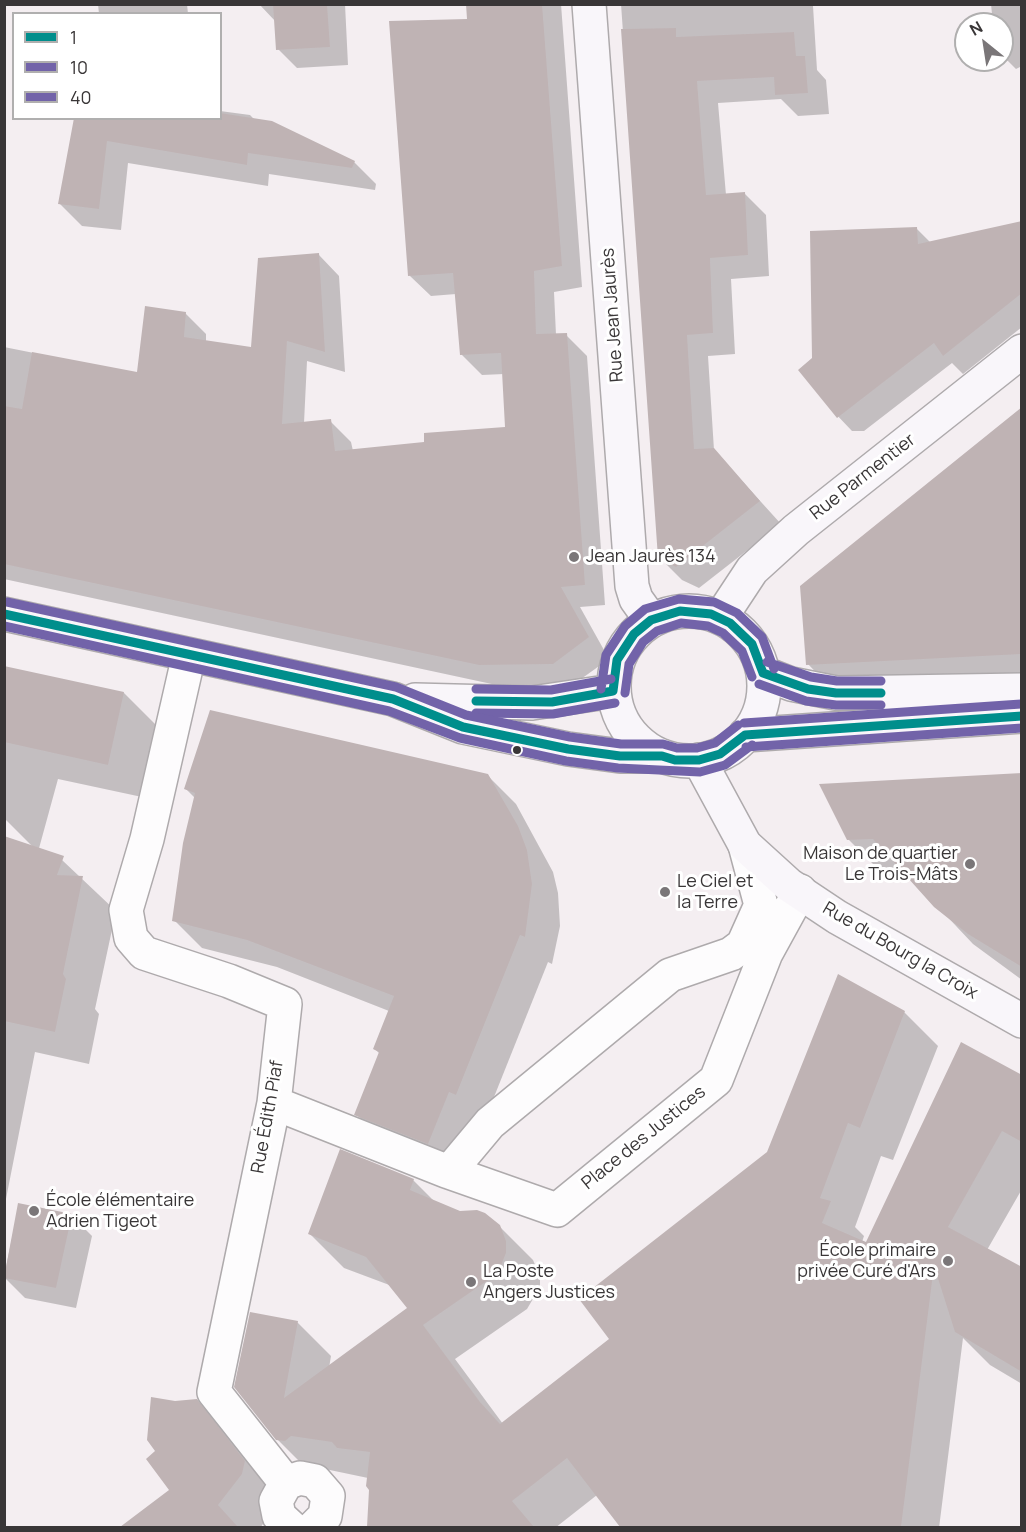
<!DOCTYPE html>
<html>
<head>
<meta charset="utf-8">
<style>
	body { margin:0 }
	#map { position:relative; width:1026px; height:1532px; overflow:hidden; background:#f4eef1; font-family:Manrope,sans-serif }
	canvas { display:block }
	.frame { position:absolute; inset:0; border:6px solid #393637; pointer-events:none }
	.legend { position:absolute; left:12px; top:12px; width:210px; height:108px; box-sizing:border-box; background:#fff; border:2px solid #b0afaf; margin:0; padding:8px 10px; list-style:none; font-size:18px; color:#393637 }
	.legend li { display:flex; align-items:center; gap:12px; height:30px }
	.legend b { width:30px; border:2px solid #b0afaf }
	.north { position:absolute; left:954px; top:12px; width:60px; height:60px; box-sizing:border-box; background:#fff; border:2px solid #b0afaf; border-radius:50%; rotate:330deg; font-size:16px; font-weight:700; line-height:24px; text-align:center; color:#393637 }
	.north::after { content:''; display:block; margin:auto; width:21px; height:27px; background:#7a7678; clip-path:polygon(50% 0,100% 100%,50% 72%,0 100%) }
</style>
</head>
<body>
<div id="map">
<canvas width="1026" height="1532"></canvas>
<div class="frame"></div>
<ul class="legend">
<li><b style="height:8px;background:#008e8c"></b>1</li>
<li><b style="height:8px;background:#7263a9"></b>10</li>
<li><b style="height:8px;background:#7263a9"></b>40</li>
</ul>
<div class="north">N</div>
</div>
<script>
const g = document.querySelector('canvas').getContext('2d');
g.lineJoin = 'round';
function fillPath(path, color) {
  g.fillStyle = color;
  g.fill(path, 'evenodd');
}
function poly(rows) {
  const path = new Path2D();
  for (const r of rows) {
    if (r.length === 3) {
      path.moveTo(r[0] + r[2], r[1]);
      path.arc(r[0], r[1], r[2], 0, 2 * Math.PI);
      continue;
    }
    path.moveTo(r[0], r[1]);
    for (let i = 2; i < r.length; i += 2) path.lineTo(r[i], r[i + 1]);
  }
  return path;
}
function stroke(path, color, width, dash) {
  g.strokeStyle = color;
  g.lineWidth = width;
  g.lineCap = dash ? 'butt' : 'round';
  g.setLineDash(dash || []);
  g.stroke(path);
}
function drawText(font, color, halo, rows, align = 'center') {
  g.font = font + ' Manrope,sans-serif';
  g.lineWidth = 6;
  g.setLineDash([]);
  g.textBaseline = 'middle';
  g.strokeStyle = halo;
  g.fillStyle = color;
  for (const [text, x, y, turn = 0] of rows) {
    g.save();
    g.translate(x, y);
    g.rotate((+turn || 0) * Math.PI / 180);
    g.textAlign = isNaN(turn) ? turn : align;
    if (halo) g.strokeText(text, 0, 0);
    g.fillText(text, 0, 0);
    g.restore();
  }
}
const shadow = poly([
	[98,4,187,4,188,14,99,14],
	[259,4,345,4,348,65,297,68,278,49,276,22],
	[468,4,561,4,582,287,554,292,556,335,566,335,587,356,605,605,580,607,609,659,574,684,501,686,4,579,4,347,139,374,185,313,206,334,206,342,252,348,319,255,339,276,345,372,307,361,304,423,330,421,351,442,353,451,426,444,507,428,504,374,482,375,461,354,456,294,431,296,410,276,469,21],
	[621,4,820,4,813,6,817,70,826,80,829,114,798,116,781,99,718,103,726,195,744,193,766,215,769,276,731,279,735,354,708,356,714,450,781,524,699,588,682,580,660,558],
	[991,4,1022,4,1022,66,1016,69,1002,55,1002,24,993,24],
	[220,111,250,115,255,120,354,162,376,184,375,190,269,174,268,186,128,163,121,230,82,226,60,204,75,118,220,118],
	[1022,223,1022,327,963,374,952,363,864,431,852,431,833,411,814,359,916,228,931,243],
	[1022,409,1022,674,827,684,808,664],
	[4,667,124,693,157,726,142,797,58,779,38,852,4,818],
	[487,775,516,804,553,872,558,893,560,926,552,964,548,962,484,1122,456,1171,384,1142,356,1114,380,1054,374,1048,389,1011,277,967,202,948,174,920,195,798,186,789],
	[1022,775,1022,980,973,944,908,875,885,876,848,839],
	[4,841,62,860,116,911,95,1009,99,1014,89,1064,35,1052,4,1209],
	[904,1012,938,1046,893,1160,881,1156,855,1227,864,1236,862,1242,867,1244,1022,1077,1022,1189,987,1250,1022,1268,1022,1384,990,1365,963,1338,939,1528,622,1528,597,1495,555,1528,368,1528,371,1490,368,1478,325,1469,311,1473,277,1439,236,1387,297,1322,331,1356,329,1368,409,1308,392,1286,344,1268,310,1234,413,1180,436,1203,499,1226,533,1260,540,1276,540,1287,527,1309,455,1359,503,1424,611,1339,768,1153],
	[19,1204,71,1215,92,1236,76,1308,25,1298,4,1277],
	[197,1401,231,1435,278,1496,275,1508,260,1528,122,1528,171,1490,157,1452,175,1403]
]);
const building = poly([
	[273,4,327,4,330,47,276,50],
	[466,4,542,4,562,266,534,271,536,334,567,333,585,585,561,587,589,637,553,664,479,665,4,564,4,406,22,409,32,352,137,372,145,306,186,312,184,337,251,347,258,258,319,253,325,352,287,341,282,424,331,419,335,451,424,442,424,433,505,427,501,353,460,355,453,273,408,276,389,21,467,19],
	[676,28,676,37,794,32,796,56,805,56,808,93,775,95,774,77,697,81,706,195,745,192,748,255,710,258,713,333,687,335,694,449,714,448,760,501,676,567,658,558,621,29],
	[220,113,272,121,355,161,352,168,248,153,247,165,107,141,99,209,58,204,74,118,220,118],
	[1022,221,1022,293,943,356,934,343,837,418,798,370,812,358,810,231,917,227,918,244],
	[1022,407,1022,654,806,665,800,586],
	[4,666,124,692,108,765,4,742],
	[210,710,488,774,518,826,527,850,532,884,525,937,520,935,456,1095,449,1092,428,1144,354,1115,379,1052,373,1049,394,996,247,940,172,921,183,843,195,793,184,789],
	[1022,773,1022,967,968,934,934,907,873,839,847,840,819,784],
	[4,836,64,856,57,875,83,876,63,974,66,979,55,1032,4,1021],
	[838,974,905,1011,860,1128,848,1123,820,1198,831,1201,822,1223,866,1242,961,1042,1022,1075,1022,1142,1002,1131,948,1227,1022,1267,1022,1372,955,1332,934,1266,901,1527,620,1527,567,1458,512,1501,534,1527,367,1527,369,1490,366,1486,370,1452,337,1448,332,1442,291,1436,285,1441,276,1440,234,1387,250,1312,298,1321,284,1398,407,1308,366,1257,308,1234,340,1149,414,1179,410,1190,460,1211,477,1210,485,1213,500,1225,506,1241,506,1253,500,1268,494,1276,423,1325,480,1402,500,1424,609,1339,579,1299,767,1152],
	[18,1203,72,1214,56,1288,4,1278],
	[151,1397,175,1401,197,1399,245,1461,242,1474,218,1505,238,1527,120,1527,169,1490,146,1459,155,1451,147,1440]
]);
const street = poly([
	[189,655,147,839,126,910,131,938,144,953,229,981,285,1004,274,1103,214,1392,286,1483],
	[274,1103,446,1171,557,1210,716,1080,766,953,800,891],
	[449,1172,490,1123,670,975,731,954,743,945,761,905,745,845],
	[292,1528,279,1516,276,1501,286,1483,300,1478,315,1481,328,1496,325,1516,313,1528]
]);
const secondary = poly([
	[589,4,632,586,636,599,651,620],
	[689,686,75],
	[4,614,393,699,463,727,568,749,620,756,662,756],
	[721,617,752,570,796,530,1022,351],
	[763,673,791,684,836,693,1022,690],
	[415,700,532,703,613,691],
	[745,735,1022,716],
	[699,760,745,845,789,885,837,917,1022,1021]
]);
const bus1 = poly([
	[4,614,393,699,463,727,568,749,620,756,662,756,675,760,699,760,720,754,745,735],
	[763,673,808,689,836,693,881,693],
	[613,691,617,660,634,634,651,620,680,611,711,614,730,623,752,644,763,673],
	[476,701,552,702,613,691],
	[745,735,1022,716]
]);
const bus2 = poly([
	[4,626,389,711,460,738,566,761,618,768,700,772,725,765,752,745],
	[759,684,806,701,836,705,881,705],
	[625,693,629,664,643,642,657,631,681,623,708,626,723,633,742,651,752,677],
	[476,713,553,714,615,703],
	[746,747,1022,728]
]);
const bus3 = poly([
	[7,602,396,687,466,715,570,737,621,744,663,744,677,748,697,748,715,743,738,725],
	[767,662,811,677,837,681,881,681],
	[476,689,551,690,611,679],
	[601,689,606,655,625,626,645,609,679,599,714,602,737,613,762,637,774,669],
	[744,723,1021,704]
]);
const markers = [
	[574,557,6,"#7a7678"],
	[517,750,5,"#393637"],
	[970,864,6,"#7a7678"],
	[665,892,6,"#7a7678"],
	[34,1211,6,"#7a7678"],
	[948,1261,6,"#7a7678"],
	[471,1282,6,"#7a7678"]
];
const streetNames = [
	["Rue Jean Jaurès",613,315,-94],
	["Rue Parmentier",863,477,-38],
	["Rue du Bourg la Croix",900,951,30],
	["Rue Édith Piaf",268,1117,-80],
	["Place des Justices",644,1138,-39]
];
const poiNames = [
	["Jean Jaurès 134",586,557],
	["Maison de quartier",958,854,"right"],
	["Le Trois-Mâts",958,875,"right"],
	["Le Ciel et",677,882],
	["la Terre",677,903],
	["École élémentaire",46,1201],
	["Adrien Tigeot",46,1222],
	["École primaire",936,1251,"right"],
	["privée Curé d'Ars",936,1272,"right"],
	["La Poste",483,1272],
	["Angers Justices",483,1293]
];
fillPath(shadow, '#0003');
fillPath(building, '#bfb3b4');
stroke(street, '#aeaaac', 36);
stroke(secondary, '#aeaaac', 36);
stroke(street, '#fdfcfd', 33);
stroke(secondary, '#f9f6fa', 33);
stroke(bus1, '#008e8c', 9);
stroke(bus2, '#7263a9', 9);
stroke(bus3, '#7263a9', 9);
for (const [x, y, r, color] of markers) {
  const dot = new Path2D();
  dot.arc(x, y, r, 0, 2 * Math.PI);
  g.fillStyle = color;
  g.fill(dot);
  stroke(dot, '#fff', 2);
}
drawText('18px', '#393637', '#fff', streetNames);
drawText('18px', '#393637', '#fff', poiNames, 'left');
</script>
</body>
</html>
